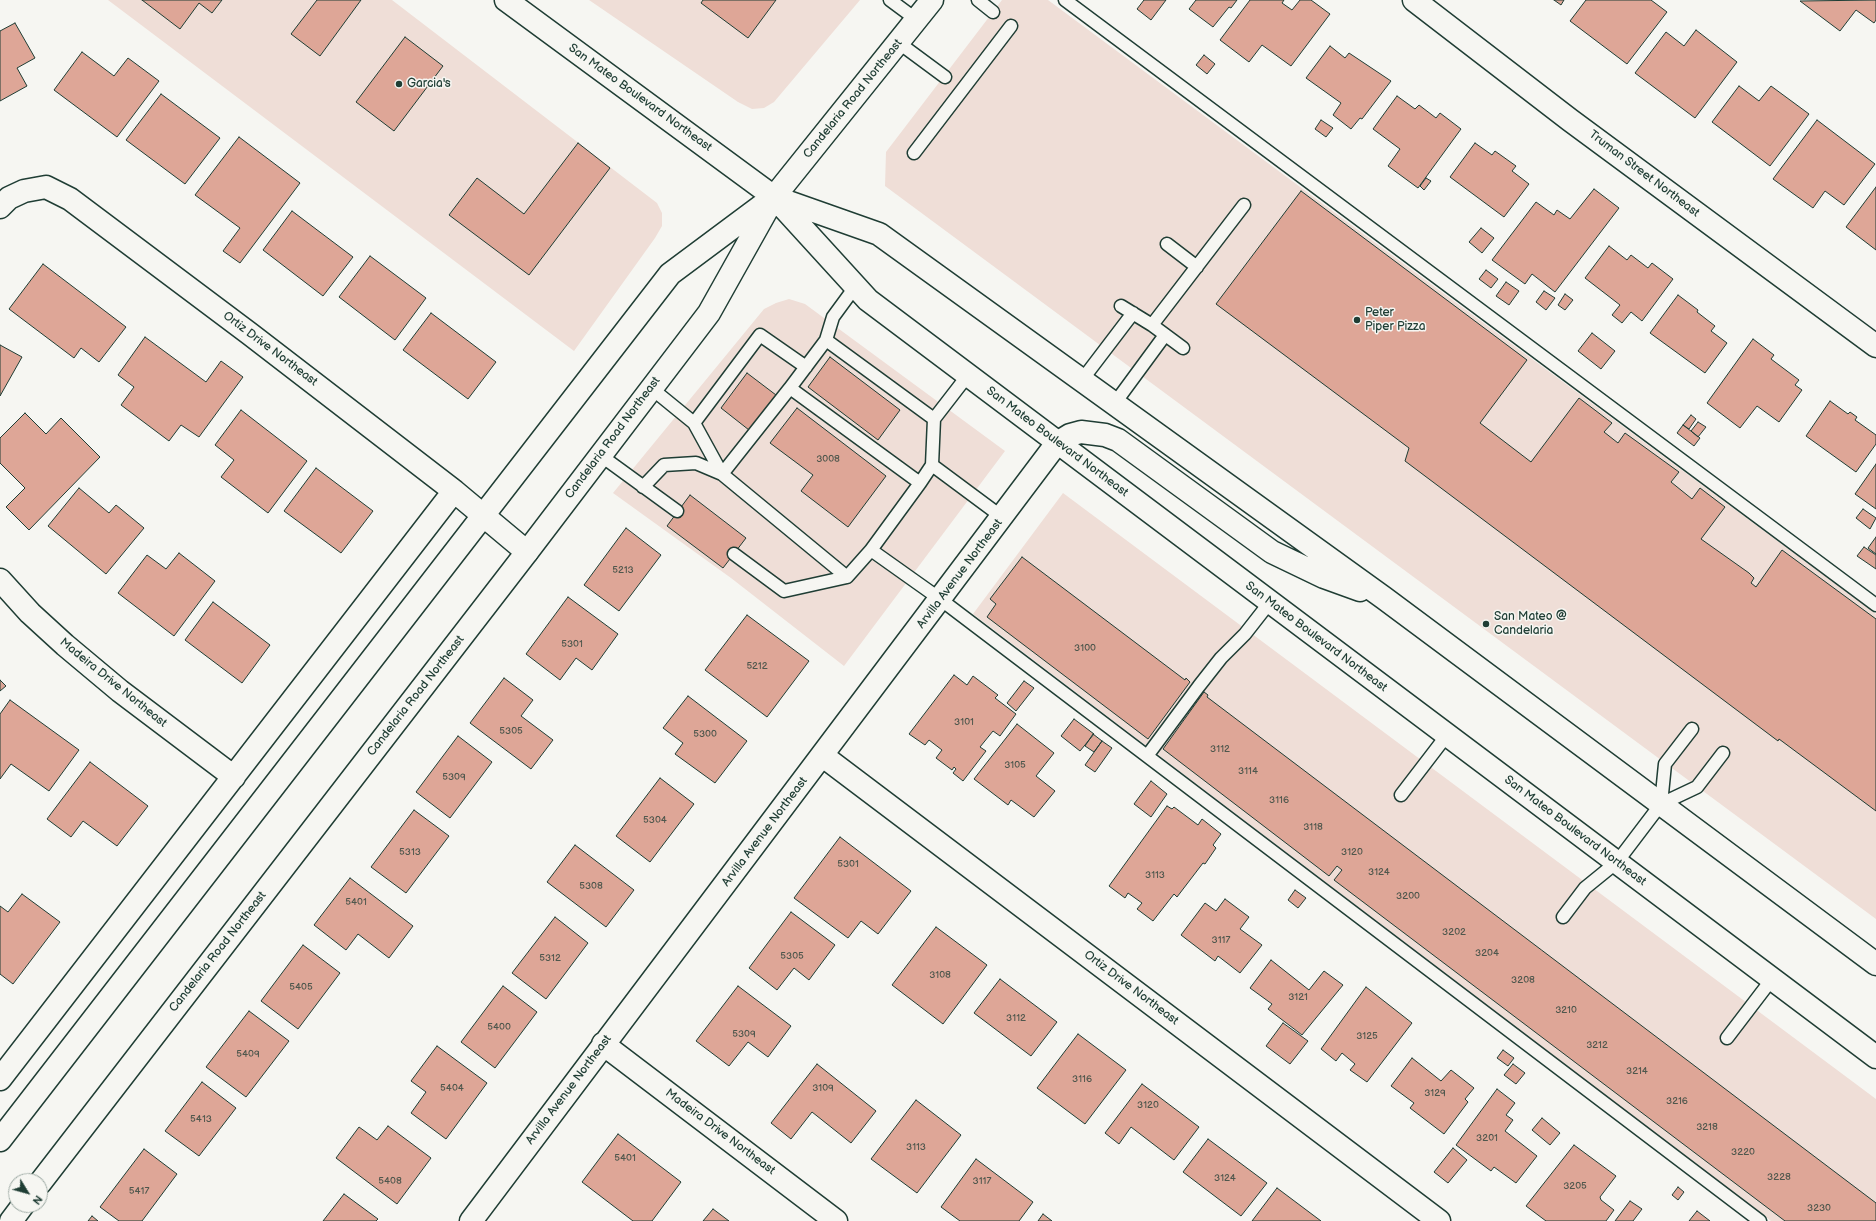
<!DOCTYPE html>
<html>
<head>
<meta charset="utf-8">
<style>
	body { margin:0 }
	#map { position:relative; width:1876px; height:1221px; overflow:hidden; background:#f6f6f2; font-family:"Balsamiq Sans",sans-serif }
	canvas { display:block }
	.north { position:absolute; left:8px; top:1173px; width:40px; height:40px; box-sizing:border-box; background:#f6f6f2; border:1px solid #a0aca6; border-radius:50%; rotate:127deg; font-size:11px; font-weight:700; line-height:16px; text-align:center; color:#1f3d34 }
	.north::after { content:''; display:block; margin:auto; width:14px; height:18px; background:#1f3d34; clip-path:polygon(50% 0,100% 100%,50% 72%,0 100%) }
</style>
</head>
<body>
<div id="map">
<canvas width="1876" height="1221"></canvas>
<div class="north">N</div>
</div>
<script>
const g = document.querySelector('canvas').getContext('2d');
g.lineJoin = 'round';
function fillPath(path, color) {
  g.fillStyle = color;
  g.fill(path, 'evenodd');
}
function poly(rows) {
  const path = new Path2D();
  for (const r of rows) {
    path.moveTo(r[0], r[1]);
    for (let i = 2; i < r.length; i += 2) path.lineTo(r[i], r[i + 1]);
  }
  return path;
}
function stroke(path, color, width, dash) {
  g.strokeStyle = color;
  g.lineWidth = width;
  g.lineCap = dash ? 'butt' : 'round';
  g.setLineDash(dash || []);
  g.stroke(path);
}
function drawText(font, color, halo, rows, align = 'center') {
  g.font = font + ' "Balsamiq Sans",sans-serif';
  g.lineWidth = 3;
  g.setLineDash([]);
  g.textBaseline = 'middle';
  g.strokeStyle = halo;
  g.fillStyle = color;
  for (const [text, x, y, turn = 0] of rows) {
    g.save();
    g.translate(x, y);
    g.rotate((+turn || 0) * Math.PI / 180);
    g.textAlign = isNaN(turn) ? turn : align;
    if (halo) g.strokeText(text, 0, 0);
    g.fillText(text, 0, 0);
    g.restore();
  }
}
const built = poly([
	[108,0,392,0,657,203,662,213,662,226,655,238,574,351],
	[589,0,860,0,774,102,764,108,752,109,738,102],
	[1002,0,1048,0,1876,614,1876,919,885,186,886,152],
	[789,299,805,304,1005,451,844,666,731,578,613,493,764,309,776,303],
	[1063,493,1876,1099,1876,1221,1771,1221,973,614]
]);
const building = poly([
	[142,0,222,0,212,13,199,3,180,29,142,0],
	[317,0,361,0,320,56,291,34,317,0],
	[703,0,776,0,748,38,701,3,703,0],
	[1144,0,1166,0,1151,20,1137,9,1144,0],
	[1196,0,1237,0,1231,8,1229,7,1213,27,1189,9,1196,0],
	[1250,0,1284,0,1282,3,1292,10,1300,0,1311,0,1330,14,1291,66,1262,45,1249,62,1220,40,1250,0],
	[1554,0,1564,0,1561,5,1554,0],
	[1586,0,1651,0,1667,12,1627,64,1570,21,1586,0],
	[1876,0,1876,20,1874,23,1856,10,1840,31,1800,1,1876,0],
	[15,23,35,58,17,68,27,86,0,101,0,31,15,23],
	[1696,30,1737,62,1695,118,1635,73,1666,32,1684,46,1696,30],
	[405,37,443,66,394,131,356,102,405,37],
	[1330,46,1345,58,1349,53,1391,81,1362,119,1360,118,1351,129,1333,115,1341,103,1306,78,1330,46],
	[82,52,114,76,128,58,159,81,117,137,54,90,82,52],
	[1204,55,1215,64,1207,74,1196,65,1204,55],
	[1739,86,1759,101,1771,86,1809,114,1770,166,1712,122,1739,86],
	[161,94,220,138,185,184,126,140,161,94],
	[1397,96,1415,109,1419,105,1436,118,1440,113,1461,129,1418,188,1388,166,1400,149,1373,129,1397,96],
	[1321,120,1333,128,1326,137,1315,129,1321,120],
	[1817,120,1875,164,1844,205,1825,191,1813,208,1773,179,1817,120],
	[239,137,300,183,240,263,223,251,240,228,195,195,239,137],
	[578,143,610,168,529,275,449,215,477,178,524,214,578,143],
	[1475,143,1492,155,1495,151,1516,166,1512,171,1529,184,1504,217,1450,177,1475,143],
	[1426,178,1431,181,1424,190,1420,186,1426,178],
	[1876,187,1876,250,1846,227,1876,187],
	[1594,189,1619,208,1555,292,1532,274,1525,284,1492,260,1536,202,1554,215,1557,210,1570,219,1594,189],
	[1301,191,1527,360,1480,423,1531,462,1579,398,1612,423,1604,432,1618,443,1625,433,1679,472,1671,482,1692,499,1700,488,1725,507,1701,539,1749,573,1754,578,1751,583,1756,587,1782,550,1876,619,1876,811,1779,739,1778,741,1405,461,1409,448,1216,304,1301,191],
	[292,211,353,257,323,296,263,250,292,211],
	[1481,228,1494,238,1482,253,1469,242,1481,228],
	[1609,246,1627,260,1631,255,1648,268,1652,263,1673,279,1642,321,1631,312,1622,323,1612,315,1620,305,1585,278,1609,246],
	[370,256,426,298,395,340,339,297,370,256],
	[43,264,126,327,99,362,81,348,74,358,9,309,43,264],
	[1486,270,1498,279,1491,288,1479,279,1486,270],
	[1506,282,1519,291,1509,305,1496,296,1506,282],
	[1544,291,1555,298,1546,310,1536,302,1544,291],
	[1565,294,1573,300,1565,310,1558,305,1565,294],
	[1678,295,1698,310,1697,312,1715,326,1711,331,1727,343,1705,373,1650,333,1678,295],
	[431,313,496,362,468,399,403,350,431,313],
	[1592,333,1615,351,1601,369,1578,351,1592,333],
	[145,337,206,382,221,361,243,377,199,437,181,425,169,441,121,405,134,387,118,375,145,337],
	[1753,339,1774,355,1771,359,1799,380,1795,385,1802,390,1779,422,1757,406,1740,428,1707,403,1753,339],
	[0,345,22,357,0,396,0,345],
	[830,357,900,410,878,440,808,387,830,357],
	[747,373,776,395,749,430,721,408,747,373],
	[1830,401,1848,414,1850,412,1857,417,1855,420,1876,435,1876,444,1856,472,1806,436,1830,401],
	[797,408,886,476,848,527,801,491,813,475,770,443,797,408],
	[241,410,307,461,268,513,221,477,234,460,215,445,241,410],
	[25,413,46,434,61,418,100,457,29,530,6,507,25,488,0,463,0,438,25,413],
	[1691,415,1696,419,1689,429,1683,425,1691,415],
	[1698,422,1706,427,1698,437,1691,431,1698,422],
	[1683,425,1700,438,1694,446,1677,433,1683,425],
	[1876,464,1876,509,1855,494,1876,464],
	[316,468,373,511,341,553,284,511,316,468],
	[79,488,109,513,116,505,144,528,106,574,48,526,79,488],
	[690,495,746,538,723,568,667,526,690,495],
	[1863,509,1876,518,1870,529,1856,518,1863,509],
	[626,528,661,555,619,611,584,585,626,528],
	[1876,537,1876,554,1868,548,1876,537],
	[1864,547,1876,555,1876,569,1857,556,1864,547],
	[179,553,215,581,174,636,118,593,147,555,166,569,179,553],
	[1022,557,1185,680,1186,678,1190,682,1148,739,987,617,996,604,990,599,1022,557],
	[568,597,618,634,592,670,576,658,560,680,526,654,568,597],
	[213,602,270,645,242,683,185,640,213,602],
	[747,615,809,661,767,717,705,670,747,615],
	[954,675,967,685,973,676,998,695,995,698,1016,714,1000,736,993,731,980,747,986,751,963,781,953,773,956,769,954,767,952,770,936,758,942,750,929,740,925,745,909,734,954,675],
	[504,678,533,700,521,716,553,740,531,769,470,723,504,678],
	[0,680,6,686,0,691,0,680],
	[1024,681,1034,688,1016,711,1007,703,1024,681],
	[1204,692,1208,695,1207,697,1876,1203,1876,1221,1785,1221,1334,880,1342,870,1337,866,1329,876,1163,749,1204,692],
	[688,696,747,741,715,783,675,754,683,743,663,728,688,696],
	[10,700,79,750,49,791,11,764,0,779,0,714,10,700],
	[1074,719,1094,734,1080,751,1061,736,1074,719],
	[1017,724,1054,753,1036,776,1055,791,1034,817,1011,800,1008,805,974,779,1017,724],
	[1093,734,1102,741,1094,752,1085,746,1093,734],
	[458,736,492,762,450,818,416,792,458,736],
	[1102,741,1112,748,1095,772,1085,765,1102,741],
	[90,762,148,806,117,846,83,821,71,837,47,819,90,762],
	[660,778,694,804,650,862,616,836,660,778],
	[1151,781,1167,794,1151,817,1134,804,1151,781],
	[1167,806,1172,809,1174,807,1198,825,1202,819,1221,834,1213,845,1216,848,1205,864,1203,863,1177,897,1174,894,1153,921,1137,909,1142,903,1128,893,1125,898,1109,886,1167,806],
	[414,810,449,836,406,893,371,867,414,810],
	[840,837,911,891,878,934,861,921,848,938,794,898,840,837],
	[575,845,634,890,606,927,547,882,575,845],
	[350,878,413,926,389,958,358,934,346,950,314,925,350,878],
	[1295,890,1306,898,1298,908,1288,900,1295,890],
	[22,894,60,922,13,984,0,974,0,906,8,912,22,894],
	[1225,899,1249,917,1240,929,1262,945,1240,973,1218,956,1215,961,1181,935,1205,903,1216,911,1225,899],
	[791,912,835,945,809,980,794,968,777,990,749,968,791,912],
	[555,917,588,943,546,999,512,973,555,917],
	[936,927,987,965,943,1024,892,985,936,927],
	[303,945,340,973,298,1029,261,1001,303,945],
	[1271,960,1309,990,1324,971,1343,985,1302,1035,1268,1009,1272,1004,1250,988,1271,960],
	[1000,979,1057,1022,1031,1056,974,1013,1000,979],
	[503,986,537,1012,495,1068,461,1042,503,986],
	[738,986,791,1026,768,1057,748,1042,729,1066,696,1041,738,986],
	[1366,987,1412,1023,1367,1082,1350,1070,1355,1064,1342,1053,1336,1061,1321,1049,1366,987],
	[249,1011,289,1041,246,1097,206,1067,249,1011],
	[1283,1023,1308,1041,1290,1064,1266,1046,1283,1023],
	[1078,1034,1126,1070,1085,1124,1037,1088,1078,1034],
	[437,1046,487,1083,446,1139,411,1113,426,1092,411,1081,437,1046],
	[1503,1050,1514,1058,1508,1066,1497,1058,1503,1050],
	[1412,1058,1441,1081,1451,1070,1474,1088,1465,1099,1468,1102,1444,1134,1410,1108,1414,1103,1391,1086,1412,1058],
	[817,1064,876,1111,851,1143,812,1112,791,1139,771,1123,817,1064],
	[1513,1064,1525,1073,1516,1084,1504,1075,1513,1064],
	[202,1082,236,1108,199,1156,165,1131,202,1082],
	[1142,1084,1199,1127,1174,1160,1131,1127,1119,1144,1105,1133,1142,1084],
	[1497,1089,1515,1103,1506,1115,1513,1120,1505,1131,1537,1156,1516,1183,1494,1167,1491,1171,1456,1145,1497,1089],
	[916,1100,961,1135,917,1193,871,1159,916,1100],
	[1542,1118,1560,1133,1550,1145,1532,1130,1542,1118],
	[388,1126,431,1158,397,1204,336,1158,359,1127,377,1140,388,1126],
	[618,1134,681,1182,652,1221,633,1221,582,1182,618,1134],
	[1208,1139,1267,1183,1241,1216,1183,1172,1208,1139],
	[1574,1145,1616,1176,1600,1197,1601,1200,1614,1210,1606,1221,1546,1221,1526,1206,1574,1145],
	[1453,1148,1467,1160,1448,1183,1434,1172,1453,1148],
	[144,1149,177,1174,142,1221,119,1221,100,1207,144,1149],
	[976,1159,1033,1202,1019,1221,960,1221,941,1207,976,1159],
	[1678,1187,1684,1192,1678,1200,1672,1195,1678,1187],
	[1277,1188,1321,1221,1252,1221,1277,1188],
	[344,1194,378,1219,376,1221,323,1221,344,1194],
	[1630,1201,1642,1209,1633,1221,1615,1221,1630,1201],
	[713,1209,729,1221,703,1221,713,1209],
	[1697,1211,1710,1221,1689,1221,1697,1211],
	[1043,1214,1052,1221,1038,1221,1043,1214],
	[92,1216,98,1221,88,1221,92,1216]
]);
const lane = poly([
	[890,0,917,20],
	[978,0,993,12],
	[1065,0,1876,605],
	[899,43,945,77],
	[914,153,1011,26],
	[1167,244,1197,267],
	[855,287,833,317,826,340,934,419,968,375],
	[1121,306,1152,325,1183,348],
	[1152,325,1244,205],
	[826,340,790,388,920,483],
	[806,367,760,335,694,423,722,474,847,577,871,550],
	[1082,380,1133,313],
	[651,388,694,423],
	[1115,403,1165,335],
	[934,419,932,465,920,483,871,550,940,599,1760,1221],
	[600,455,677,511],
	[932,465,1002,517],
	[643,487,664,465,696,463,722,474,790,388],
	[734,554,784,591,847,577],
	[1147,756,1199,686,1221,658,1245,634,1270,602],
	[1401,795,1447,735],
	[1661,804,1665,764,1692,729],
	[1563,917,1585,888,1617,862,1661,804,1697,787,1723,753],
	[1727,1038,1772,979]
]);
const street = poly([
	[1414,0,1570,120,1876,346],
	[0,207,9,198,24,191,46,187,70,199,250,334,454,491,527,552],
	[0,580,30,613,65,645,120,691,234,777],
	[823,756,1439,1221],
	[603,1044,836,1221],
	[0,1079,454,491],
	[471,1221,1057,443]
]);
const secondary = poly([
	[506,0,774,197,868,300,1876,1057],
	[777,198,879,234,1384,598,1876,964],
	[1057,443,1070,435,1081,432,1105,435,1118,440,1272,552,1324,577,1360,590],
	[0,1140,670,274,768,201],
	[40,1183,527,552,709,313,774,197,932,0],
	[11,1221,23,1205]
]);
const markers = [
	[399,84,4,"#1f3d34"],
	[1357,320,4,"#1f3d34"],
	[1486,624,4,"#1f3d34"]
];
const numberNames = [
	["3008",828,459],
	["5213",623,570],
	["5301",572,644],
	["3100",1085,648],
	["5212",757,666],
	["3101",964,722],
	["5305",511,731],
	["5300",705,734],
	["3112",1220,749],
	["3105",1015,765],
	["3114",1248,771],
	["5309",454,777],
	["3116",1279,800],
	["5304",655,820],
	["3118",1313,827],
	["5313",410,852],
	["3120",1352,852],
	["5301",848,864],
	["3124",1379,872],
	["3113",1155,875],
	["5308",591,886],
	["3200",1408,896],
	["5401",356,902],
	["3202",1454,932],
	["3117",1221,940],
	["3204",1487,953],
	["5305",792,956],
	["5312",550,958],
	["3108",940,975],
	["3208",1523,980],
	["5405",301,987],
	["3121",1298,997],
	["3210",1566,1010],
	["3112",1016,1018],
	["5400",499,1027],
	["5309",744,1034],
	["3125",1367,1036],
	["3212",1597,1045],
	["5409",248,1054],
	["3214",1637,1071],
	["3116",1082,1079],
	["5404",452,1088],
	["3109",823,1088],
	["3129",1435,1093],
	["3216",1677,1101],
	["3120",1148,1105],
	["5413",201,1119],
	["3218",1707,1127],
	["3201",1487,1138],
	["3113",916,1147],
	["3220",1743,1152],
	["5401",625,1158],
	["3228",1779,1177],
	["3124",1225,1178],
	["5408",390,1181],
	["3117",982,1181],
	["3205",1575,1186],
	["5417",139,1191],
	["3230",1819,1208]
];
const poiNames = [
	["Garcia's",407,84],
	["Peter",1365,313],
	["Piper Pizza",1365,327],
	["San Mateo @",1494,617],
	["Candelaria",1494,631]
];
const streetNames = [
	["San Mateo Boulevard Northeast",640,98,36],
	["Candelaria Road Northeast",853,99,-51],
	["Truman Street Northeast",1644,174,37],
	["Ortiz Drive Northeast",270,349,37],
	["Candelaria Road Northeast",613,438,-53],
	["San Mateo Boulevard Northeast",1057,442,37],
	["Arvilla Avenue Northeast",960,574,-53],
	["San Mateo Boulevard Northeast",1316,637,37],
	["Madeira Drive Northeast",113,683,39],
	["Candelaria Road Northeast",416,696,-52],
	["San Mateo Boulevard Northeast",1575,831,37],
	["Arvilla Avenue Northeast",765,832,-53],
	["Candelaria Road Northeast",218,952,-52],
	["Ortiz Drive Northeast",1131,988,37],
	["Arvilla Avenue Northeast",569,1090,-53],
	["Madeira Drive Northeast",720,1132,37]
];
fillPath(built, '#efded7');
fillPath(building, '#dea697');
stroke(building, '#1f3d34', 1);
stroke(lane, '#1f3d34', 15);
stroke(street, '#1f3d34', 25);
stroke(secondary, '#1f3d34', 25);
stroke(lane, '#f6f6f2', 12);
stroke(street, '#f6f6f2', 22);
stroke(secondary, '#f6f6f2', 22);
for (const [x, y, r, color] of markers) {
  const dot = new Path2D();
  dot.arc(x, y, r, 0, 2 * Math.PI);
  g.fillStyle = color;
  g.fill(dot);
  stroke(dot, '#f6f6f2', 1.5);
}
drawText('10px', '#4f574d', null, numberNames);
drawText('12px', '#1f3d34', '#f6f6f2', poiNames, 'left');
drawText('12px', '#1f3d34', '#f6f6f2', streetNames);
</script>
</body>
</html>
